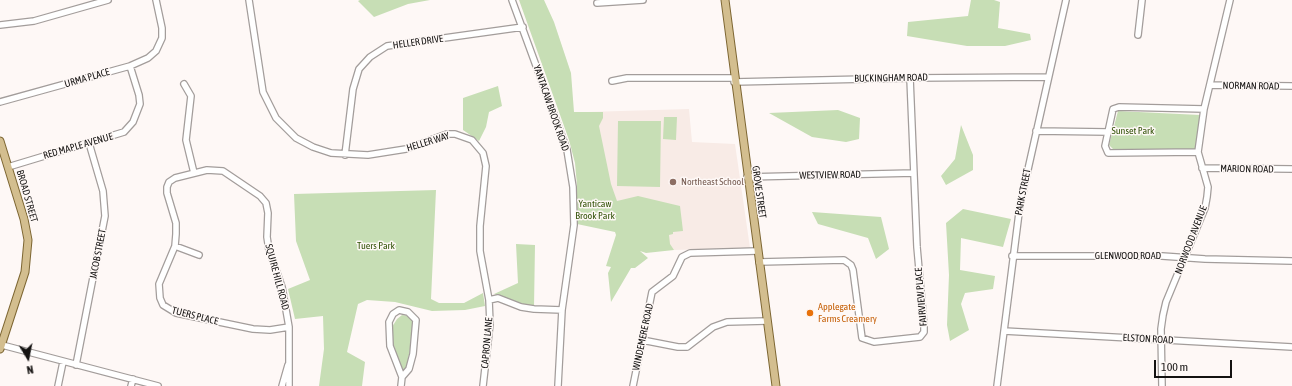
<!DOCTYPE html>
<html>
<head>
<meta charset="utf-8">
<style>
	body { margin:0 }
	#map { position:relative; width:1292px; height:386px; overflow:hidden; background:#fef8f6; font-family:"Asap Condensed",sans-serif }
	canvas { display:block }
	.north { position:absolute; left:8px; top:338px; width:40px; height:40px; -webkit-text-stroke:3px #fef8f6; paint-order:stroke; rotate:170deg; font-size:11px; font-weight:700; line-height:16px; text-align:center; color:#141211 }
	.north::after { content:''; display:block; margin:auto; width:14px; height:18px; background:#141211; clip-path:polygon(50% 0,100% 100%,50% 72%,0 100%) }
	.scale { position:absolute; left:1154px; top:360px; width:78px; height:18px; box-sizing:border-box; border:2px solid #141211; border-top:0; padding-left:5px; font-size:12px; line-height:14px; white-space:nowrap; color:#141211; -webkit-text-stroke:3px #fef8f6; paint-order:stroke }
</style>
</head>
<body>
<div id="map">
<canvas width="1292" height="386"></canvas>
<div class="north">N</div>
<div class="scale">100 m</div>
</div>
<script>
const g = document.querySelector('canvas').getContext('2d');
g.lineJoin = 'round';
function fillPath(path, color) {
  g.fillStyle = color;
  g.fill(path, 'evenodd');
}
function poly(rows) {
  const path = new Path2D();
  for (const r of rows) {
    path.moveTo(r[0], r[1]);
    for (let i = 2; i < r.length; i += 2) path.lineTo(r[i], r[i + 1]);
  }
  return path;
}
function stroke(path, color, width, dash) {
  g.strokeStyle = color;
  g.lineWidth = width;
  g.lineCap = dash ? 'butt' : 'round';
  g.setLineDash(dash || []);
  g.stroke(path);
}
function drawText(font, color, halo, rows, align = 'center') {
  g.font = font + ' "Asap Condensed",sans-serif';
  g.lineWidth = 3;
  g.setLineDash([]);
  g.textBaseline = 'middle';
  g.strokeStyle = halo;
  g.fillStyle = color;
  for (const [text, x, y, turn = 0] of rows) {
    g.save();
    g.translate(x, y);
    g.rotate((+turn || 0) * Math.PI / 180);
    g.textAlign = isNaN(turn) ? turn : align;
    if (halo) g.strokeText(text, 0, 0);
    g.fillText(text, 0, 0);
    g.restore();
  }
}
const built = poly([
	[689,109,692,142,735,144,750,248,674,250,611,207,587,112]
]);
const green = poly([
	[360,0,430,0,408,4,374,17,358,1],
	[519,0,544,0,554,22,571,73,574,112,603,112,603,118,599,126,611,184,617,201,638,196,680,206,683,231,673,232,673,234,669,235,670,244,674,250,646,253,640,251,648,258,635,268,631,268,611,302,608,273,611,267,606,266,616,235,615,232,577,224,577,185,575,163,569,140],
	[971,0,994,0,1000,2,998,28,1030,34,1031,40,1005,46,967,46,907,36,908,22,968,16],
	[498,86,502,106,489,112,486,127,479,141,463,130,463,98],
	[838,110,860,118,859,139,846,142,812,137,769,113],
	[1118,111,1200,115,1196,150,1114,150,1109,145],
	[664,117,677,117,676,140,663,139],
	[618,121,661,121,660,187,617,186],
	[961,125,973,155,973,170,946,185,941,176,955,159],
	[436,190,431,299,439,303,464,303,483,293,485,306,465,310,432,311,395,302,367,300,358,304,347,352,365,362,362,386,319,386,324,349,323,316,295,319,288,289,310,280,296,241,294,194],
	[963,209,1011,219,1003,247,961,238,960,270,995,276,993,289,965,293,961,304,969,330,950,341,947,325,949,275,946,223],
	[812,212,881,217,889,249,876,259,868,238,818,224],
	[516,244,535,245,534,307,515,303,494,294,518,283],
	[402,315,410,316,413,320,410,349,406,370,402,370,392,340,392,327,397,319]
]);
const minor = poly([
	[249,0,263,92,276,118,296,138,313,147,331,153,368,155,406,149,447,134,455,134,472,140,483,153,486,166,480,226,480,251,489,300,490,324,483,386],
	[512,0,567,150,573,187,574,225,562,310,558,386],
	[597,3,643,0],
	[0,25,34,21,108,0],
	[1138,35,1142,0],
	[612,81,627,78,734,78],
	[734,82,910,78,1048,77],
	[184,84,191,96,186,140,194,173],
	[1211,85,1292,86],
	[0,102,130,66,148,58,156,51,162,38,162,28,156,0],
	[1036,131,1108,132],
	[1198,152,1108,153,1105,146,1113,109,1119,107,1204,109],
	[345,155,353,89,359,69,370,57,387,46,523,27],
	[8,167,124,132,133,122,140,104,139,95,130,66],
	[1202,168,1292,169],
	[747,177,914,173],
	[175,246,199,255],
	[1012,256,1162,256,1205,259,1292,261],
	[759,262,844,260,851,265,853,270,862,338,874,342,920,337,924,332,924,325,917,247,910,78],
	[489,300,498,298,521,307,534,309,562,310],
	[1004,331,1292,347],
	[642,340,678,347,687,347,713,327,727,322,767,321],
	[2,345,158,386],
	[76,365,105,216,103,191,89,143],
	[58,386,63,362],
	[131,386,133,379],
	[282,386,288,365],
	[289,386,289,327,282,287,269,250,267,237,268,213,266,203,260,196,223,171,207,170,175,178,169,182,167,187,167,193,176,223,176,234,175,246,159,284,160,298,163,305,176,313,253,329,270,330,289,327],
	[401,386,402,377,390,346,389,322,393,314,399,310,408,312,416,320,413,354,409,369,402,377],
	[633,386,652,292,673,276,682,257,690,253,757,251],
	[997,386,1020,205,1066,0],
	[1162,386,1161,329,1163,315,1166,302,1205,208,1207,197,1208,187,1198,152,1204,109,1230,0]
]);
const major = poly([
	[725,0,776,386],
	[0,141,24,219,28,240,25,272,0,349]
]);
const markers = [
	[673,182,4,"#8d6e63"],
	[810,313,4,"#e8710a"]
];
const streetNames = [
	["HELLER DRIVE",418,42,-8],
	["URMA PLACE",87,78,-16],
	["BUCKINGHAM ROAD",891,78,-1],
	["NORMAN ROAD",1251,86,1],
	["YANTACAW BROOK ROAD",551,108,71],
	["HELLER WAY",428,142,-17],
	["RED MAPLE AVENUE",78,146,-16],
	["MARION ROAD",1247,169,1],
	["WESTVIEW ROAD",830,175,-1],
	["GROVE STREET",759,192,82],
	["PARK STREET",1023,192,-79],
	["BROAD STREET",27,196,74],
	["NORWOOD AVENUE",1191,240,-69],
	["JACOB STREET",98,254,-79],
	["GLENWOOD ROAD",1128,256],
	["SQUIRE HILL ROAD",277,277,75],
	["FAIRVIEW PLACE",921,297,-95],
	["TUERS PLACE",195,316,14],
	["WINDEMERE ROAD",643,337,-78],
	["ELSTON ROAD",1148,339,3],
	["CAPRON LANE",487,343,-85]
];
const parkNames = [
	["Sunset Park",1133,131],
	["Yanticaw",595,204],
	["Brook Park",595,216],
	["Tuers Park",376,246]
];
const educationNames = [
	["Northeast School",681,182]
];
const foodNames = [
	["Applegate",818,307],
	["Farms Creamery",818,319]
];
fillPath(built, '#f8ebe6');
fillPath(green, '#c7deb5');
stroke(minor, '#a39d9b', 8);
stroke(major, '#7d6632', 9);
stroke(minor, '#fff', 5.5);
stroke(major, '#d3be8f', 7);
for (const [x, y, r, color] of markers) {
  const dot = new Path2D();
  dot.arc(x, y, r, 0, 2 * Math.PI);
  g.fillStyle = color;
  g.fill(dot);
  stroke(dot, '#fef8f6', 1.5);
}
drawText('10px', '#141211', '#fef8f6', streetNames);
drawText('10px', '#335309', '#fef8f6', parkNames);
drawText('10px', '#785e54', '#fef8f6', educationNames, 'left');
drawText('10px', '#c56008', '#fef8f6', foodNames, 'left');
</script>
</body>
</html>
